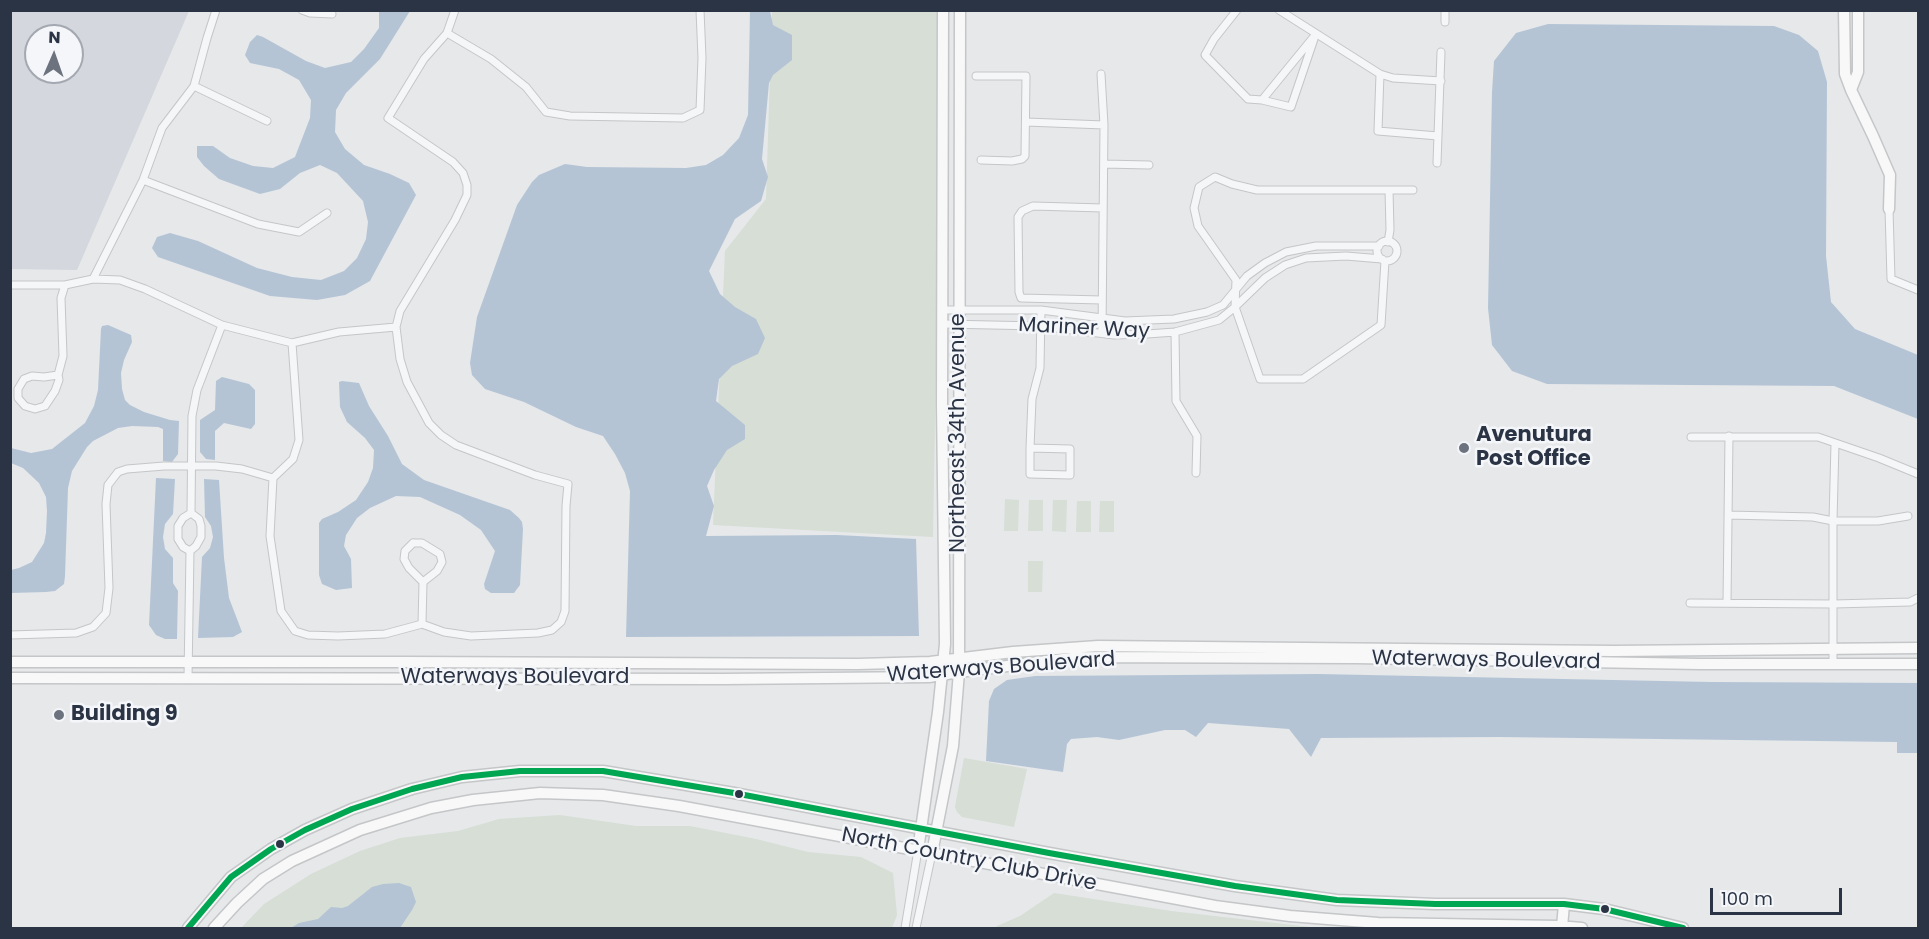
<!DOCTYPE html>
<html>
<head>
<meta charset="utf-8">
<style>
	body { margin:0 }
	#map { position:relative; width:1929px; height:939px; overflow:hidden; background:#e6e8ea; font-family:Poppins,sans-serif }
	canvas { display:block }
	.frame { position:absolute; inset:0; border:12px solid #2b3445; pointer-events:none }
	.north { position:absolute; left:24px; top:24px; width:60px; height:60px; box-sizing:border-box; background:#f4f6f9; border:2px solid #a4a8b1; border-radius:50%; rotate:2deg; font-size:16px; font-weight:700; line-height:24px; text-align:center; color:#2b3445 }
	.north::after { content:''; display:block; margin:auto; width:21px; height:27px; background:#6c737f; clip-path:polygon(50% 0,100% 100%,50% 72%,0 100%) }
	.scale { position:absolute; left:1710px; top:888px; width:132px; height:27px; box-sizing:border-box; border:3px solid #2b3445; border-top:0; padding-left:8px; font-size:18px; line-height:21px; white-space:nowrap; color:#2b3445; -webkit-text-stroke:4px #f4f6f9; paint-order:stroke }
</style>
</head>
<body>
<div id="map">
<canvas width="1929" height="939"></canvas>
<div class="frame"></div>
<div class="north">N</div>
<div class="scale">100 m</div>
</div>
<script>
const g = document.querySelector('canvas').getContext('2d');
g.lineJoin = 'round';
function fillPath(path, color) {
  g.fillStyle = color;
  g.fill(path, 'evenodd');
}
function poly(rows) {
  const path = new Path2D();
  for (const r of rows) {
    if (r.length === 3) {
      path.moveTo(r[0] + r[2], r[1]);
      path.arc(r[0], r[1], r[2], 0, 2 * Math.PI);
      continue;
    }
    path.moveTo(r[0], r[1]);
    for (let i = 2; i < r.length; i += 2) path.lineTo(r[i], r[i + 1]);
  }
  return path;
}
function stroke(path, color, width, dash) {
  g.strokeStyle = color;
  g.lineWidth = width;
  g.lineCap = dash ? 'butt' : 'round';
  g.setLineDash(dash || []);
  g.stroke(path);
}
function drawText(font, color, halo, rows, align = 'center') {
  g.font = font + ' Poppins,sans-serif';
  g.lineWidth = 5;
  g.setLineDash([]);
  g.textBaseline = 'middle';
  g.strokeStyle = halo;
  g.fillStyle = color;
  for (const [text, x, y, turn = 0] of rows) {
    g.save();
    g.translate(x, y);
    g.rotate((+turn || 0) * Math.PI / 180);
    g.textAlign = isNaN(turn) ? turn : align;
    if (halo) g.strokeText(text, 0, 0);
    g.fillText(text, 0, 0);
    g.restore();
  }
}
const built = poly([
	[11,10,189,11,77,270,11,269],
	[36,36,72,36,72,72,36,72]
]);
const green = poly([
	[772,11,942,11,933,537,713,525,725,251,766,199],
	[1005,499,1019,500,1018,531,1004,531],
	[1029,500,1043,500,1043,531,1028,531],
	[1053,500,1067,500,1066,532,1052,531],
	[1077,501,1091,501,1091,532,1076,532],
	[1100,501,1114,501,1114,532,1099,532],
	[1028,561,1043,561,1042,592,1028,592],
	[964,758,1027,769,1014,827,962,817,957,812,955,807],
	[560,815,636,826,690,826,756,839,808,852,861,857,893,873,897,915,892,928,241,928,264,904,311,874,360,851,400,838,458,831,499,819],
	[1054,893,1171,911,1319,928,996,928,997,926,1020,916]
]);
const water = poly([
	[379,11,410,11,380,59,346,93,336,110,335,132,345,149,364,165,390,174,409,183,416,195,370,281,345,295,317,300,270,296,158,257,152,248,157,237,170,233,198,241,257,268,292,277,321,280,344,271,357,258,366,239,368,222,363,201,337,173,320,165,300,173,280,189,260,194,219,179,204,166,197,157,197,146,213,146,230,158,253,166,273,168,295,157,310,118,311,100,299,80,279,69,250,63,245,55,250,42,257,35,263,37,306,61,325,68,351,62,364,49,379,28],
	[750,11,770,11,773,25,792,35,792,60,773,75,769,83,762,159,768,177,761,201,735,219,709,271,720,294,735,307,756,319,765,338,758,354,732,366,719,379,716,401,745,425,745,439,727,450,714,470,707,486,714,506,706,536,837,535,916,539,919,636,626,637,630,491,625,473,615,454,603,436,576,427,524,402,485,389,472,375,470,363,477,317,517,205,532,182,539,175,565,164,587,167,686,168,706,165,723,155,739,138,748,115],
	[1548,24,1774,26,1799,35,1818,51,1827,82,1826,256,1831,302,1855,329,1918,355,1918,419,1834,386,1547,384,1512,371,1492,345,1488,308,1492,92,1494,61,1516,33],
	[108,325,131,335,132,342,124,360,121,373,122,389,125,400,130,405,144,412,170,420,179,421,178,454,172,462,163,461,163,429,158,427,132,426,118,428,93,441,87,447,72,471,68,488,65,576,64,584,55,591,46,592,11,593,11,570,19,568,32,562,44,543,46,533,47,511,46,497,39,483,23,468,11,463,11,448,31,453,52,449,85,423,94,406,98,390,101,329,102,326],
	[222,377,249,384,255,390,255,424,251,429,224,423,215,431,215,460,206,459,200,452,200,420,215,410,216,381],
	[342,381,359,383,369,406,388,436,402,464,424,480,510,510,519,518,522,522,523,529,520,585,514,593,491,593,485,589,484,584,495,551,481,530,460,515,420,497,396,496,370,508,357,518,346,535,344,546,351,559,352,588,336,590,322,584,319,575,319,523,322,519,338,512,356,500,368,482,373,468,374,450,365,438,347,422,340,407,339,382],
	[156,478,175,479,173,514,165,524,163,537,165,549,173,558,173,583,178,591,177,639,165,639,156,635,149,625],
	[204,479,219,480,224,558,229,598,242,632,233,637,198,638,202,557,210,548,213,537,211,526,205,517],
	[1318,674,1711,682,1918,683,1918,753,1897,753,1897,742,1499,737,1321,738,1311,757,1289,729,1208,723,1196,737,1185,730,1165,730,1119,740,1097,737,1071,739,1067,744,1063,772,986,761,989,701,994,689,1007,680,1035,676],
	[399,883,411,887,416,902,412,910,400,928,291,928,299,923,318,919,331,907,342,908,348,906,372,887,383,884]
]);
const street = poly([
	[302,10,310,13,332,14],
	[1237,10,1214,39,1205,55,1248,99,1262,100,1316,34],
	[1279,10,1380,74,1393,78,1441,81],
	[1445,22,1445,10],
	[447,33,491,59,526,87,546,112,570,116,683,118,700,110,702,58,700,10],
	[1101,74,1104,125,1102,333],
	[1380,74,1378,131,1438,136],
	[976,76,1026,76,1025,156,1022,159,1012,161,981,160],
	[194,86,267,121],
	[1262,100,1291,107,1314,39],
	[1026,122,1104,125],
	[1437,163,1441,52],
	[1104,164,1149,165],
	[143,180,258,224,299,232,327,213],
	[1389,190,1413,190],
	[1889,209,1891,279,1918,290],
	[1387,251,10],
	[1385,261,1381,325,1303,379,1260,379,1235,307,1236,280,1198,226,1194,208,1199,187,1215,177,1232,184,1257,190,1389,190,1390,230,1388,242],
	[93,279,143,180,162,128,194,86,207,38,216,10],
	[10,285,65,285,93,279,120,280,145,289,222,325,292,343,339,332,396,327],
	[1102,300,1021,298,1019,292,1018,217,1022,211,1033,206,1103,208],
	[943,310,1041,310,1125,321,1174,319,1207,312,1223,305,1247,276,1265,263,1286,252,1316,246,1379,246],
	[943,324,1040,326,1114,335,1147,334,1175,332,1219,320,1235,307,1265,278,1285,265,1306,258,1346,256,1382,259],
	[1175,332,1176,401,1197,436,1196,473],
	[292,343,299,440,293,459,273,478,270,536,281,611,295,631,308,635,338,636,385,634,422,624,444,632,471,636,538,633,552,630,561,622,565,611,566,506,568,484,535,475,456,445,441,435,429,423,407,382,400,359,396,327,400,311,455,220,467,195,467,185,463,173,453,162,388,118,424,59,447,33,455,10],
	[58,375,44,377,32,376,24,379,18,389,18,398,25,406,35,409,45,406,55,391,59,380,58,375,63,356,61,298,65,285],
	[1691,437,1818,437,1879,458,1918,474],
	[1030,448,1032,399,1040,368,1041,310],
	[1030,448,1070,449,1070,475,1030,474,1030,448],
	[191,513,192,416,197,390,222,325],
	[1728,515,1813,517,1833,521,1878,521,1908,516],
	[413,543,422,543,440,554,442,562,437,571,423,582,409,568,404,559,405,551,413,543],
	[190,551,183,547,178,539,178,526,183,518,191,513],
	[1690,603,1834,604,1910,602,1918,598],
	[1727,603,1729,436],
	[422,624,423,582],
	[10,635,76,633,93,627,106,613,109,588,106,504,108,485,118,472,127,469,164,466,216,466,242,469,273,478],
	[1833,664,1833,521,1835,443],
	[188,678,190,551,196,546,201,537,201,526,199,519,191,513],
	[905,928,918,850],
	[916,928,932,853]
]);
const secondary = poly([
	[1844,10,1845,74,1851,90,1873,136,1890,175,1889,209],
	[1851,90,1858,72,1858,10],
	[10,662,404,662,858,664,930,662,1013,652,1098,646,1614,651,1918,648],
	[10,678,723,679,929,677,959,672,1080,657,1356,658,1700,664,1918,664],
	[918,850,938,712,945,644,942,405,943,10],
	[932,853,953,746,959,672,960,10],
	[1562,927,1564,904],
	[188,928,231,877,271,849,305,830,352,809,412,789,462,777,520,771,603,771,734,793,1049,853,1235,886,1337,900,1435,904,1564,904,1604,909,1683,928],
	[214,928,237,903,263,879,292,861,360,830,431,808,473,800,540,793,603,795,679,806,1215,906,1290,916,1378,923,1558,926,1582,928]
]);
const bus1 = poly([
	[188,928,231,877,271,849,305,830,352,809,412,789,462,777,520,771,603,771,734,793,1049,853,1235,886,1337,900,1435,904,1564,904,1604,909,1683,928]
]);
const markers = [
	[1464,448,6,"#6c737f"],
	[59,715,6,"#6c737f"],
	[739,794,5,"#2b3445"],
	[280,844,5,"#2b3445"],
	[1605,909,5,"#2b3445"]
];
const streetNames = [
	["Mariner Way",1084,329,3],
	["Northeast 34th Avenue",959,433,-90],
	["Waterways Boulevard",1486,661,1],
	["Waterways Boulevard",1001,668,-4],
	["Waterways Boulevard",515,678],
	["North Country Club Drive",969,860,11]
];
const poiNames = [
	["Avenutura",1476,436],
	["Post Office",1476,460],
	["Building 9",71,715]
];
fillPath(built, '#d4d7dd');
fillPath(green, '#d6ded6');
fillPath(water, '#b4c4d5');
stroke(street, '#c4c6c8', 9);
stroke(secondary, '#c4c6c8', 13);
stroke(street, '#f5f6f7', 7);
stroke(secondary, '#f8f8f8', 10);
stroke(bus1, '#00a651', 6);
for (const [x, y, r, color] of markers) {
  const dot = new Path2D();
  dot.arc(x, y, r, 0, 2 * Math.PI);
  g.fillStyle = color;
  g.fill(dot);
  stroke(dot, '#f4f6f9', 2);
}
drawText('21px', '#2b3445', '#f4f6f9', streetNames);
drawText('bold 21px', '#2b3445', '#f4f6f9', poiNames, 'left');
</script>
</body>
</html>
